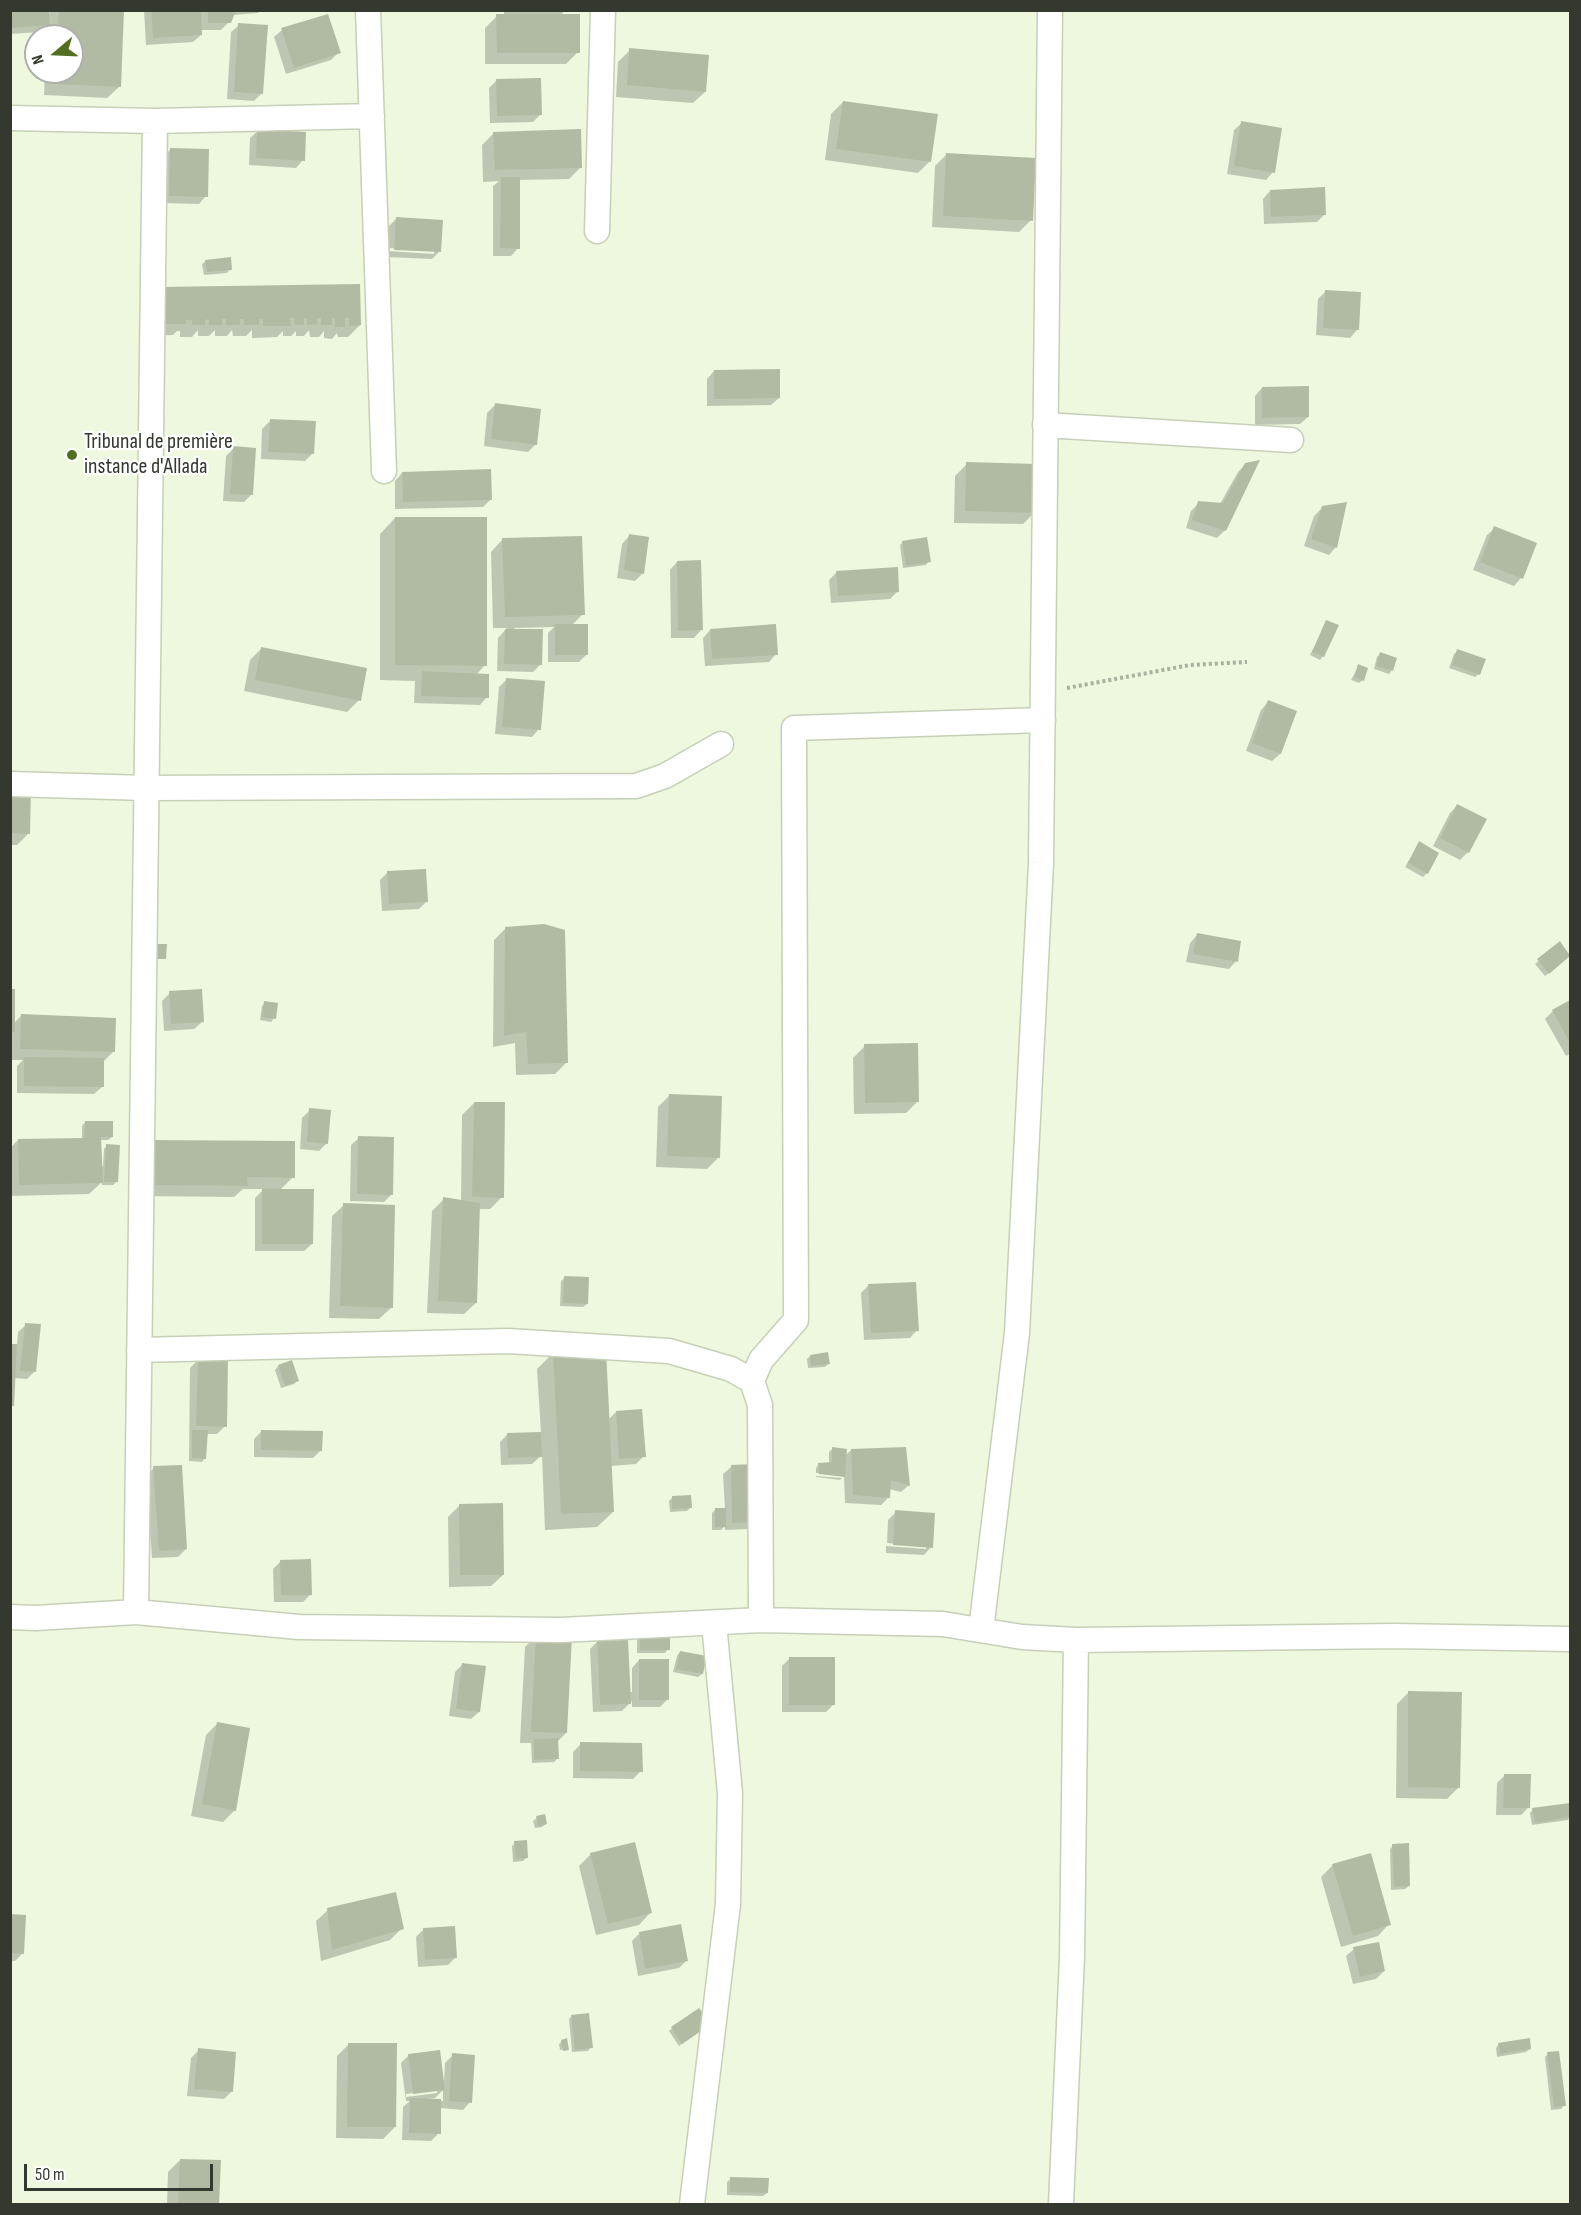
<!DOCTYPE html>
<html>
<head>
<meta charset="utf-8">
<style>
	body { margin:0 }
	#map { position:relative; width:1581px; height:2215px; overflow:hidden; background:#edf8df; font-family:"Sofia Sans Condensed",sans-serif }
	canvas { display:block }
	.frame { position:absolute; inset:0; border:12px solid #34392f; pointer-events:none }
	.north { position:absolute; left:24px; top:24px; width:60px; height:60px; box-sizing:border-box; background:#fff; border:2px solid #aeb0ac; border-radius:50%; rotate:251deg; font-size:16px; font-weight:700; line-height:24px; text-align:center; color:#34392f }
	.north::after { content:''; display:block; margin:auto; width:21px; height:27px; background:#546e21; clip-path:polygon(50% 0,100% 100%,50% 72%,0 100%) }
	.scale { position:absolute; left:24px; top:2164px; width:189px; height:27px; box-sizing:border-box; border:3px solid #34392f; border-top:0; padding-left:8px; font-size:18px; line-height:21px; white-space:nowrap; color:#34392f; -webkit-text-stroke:4px #fff; paint-order:stroke }
</style>
</head>
<body>
<div id="map">
<canvas width="1581" height="2215"></canvas>
<div class="frame"></div>
<div class="north">N</div>
<div class="scale">50 m</div>
</div>
<script>
const g = document.querySelector('canvas').getContext('2d');
g.lineJoin = 'round';
function fillPath(path, color) {
  g.fillStyle = color;
  g.fill(path, 'evenodd');
}
function poly(rows) {
  const path = new Path2D();
  for (const r of rows) {
    path.moveTo(r[0], r[1]);
    for (let i = 2; i < r.length; i += 2) path.lineTo(r[i], r[i + 1]);
  }
  return path;
}
function stroke(path, color, width, dash) {
  g.strokeStyle = color;
  g.lineWidth = width;
  g.lineCap = dash ? 'butt' : 'round';
  g.setLineDash(dash || []);
  g.stroke(path);
}
function drawText(font, color, halo, rows, align = 'center') {
  g.font = font + ' "Sofia Sans Condensed",sans-serif';
  g.lineWidth = 4.5;
  g.setLineDash([]);
  g.textBaseline = 'middle';
  g.strokeStyle = halo;
  g.fillStyle = color;
  for (const [text, x, y, turn = 0] of rows) {
    g.save();
    g.translate(x, y);
    g.rotate((+turn || 0) * Math.PI / 180);
    g.textAlign = isNaN(turn) ? turn : align;
    if (halo) g.strokeText(text, 0, 0);
    g.fillText(text, 0, 0);
    g.restore();
  }
}
const shadow = poly([
	[10,10,48,15,52,10,123,10,119,87,107,98,44,95,45,72,72,72,72,36,47,36,47,25,41,32,10,34],
	[144,10,260,10,258,13,233,15,229,22,221,30,200,30,201,35,193,42,146,45],
	[504,10,565,10,561,15,578,52,566,64,485,64,485,28,497,16,504,16],
	[239,25,262,93,254,101,227,99,231,32],
	[282,30,339,52,331,60,286,74,274,37],
	[630,50,705,92,693,103,616,97,618,62],
	[496,81,541,114,533,122,490,123,489,88],
	[843,102,930,161,918,173,825,160,831,114],
	[1242,123,1273,172,1266,180,1227,174,1234,130],
	[258,131,303,160,296,168,249,165,250,138],
	[494,133,581,167,569,179,519,180,518,248,511,256,493,256,493,186,499,181,483,182,482,145],
	[170,150,206,196,199,204,162,203,162,158],
	[947,154,1031,220,1019,232,932,227,935,166],
	[1270,191,1325,214,1317,222,1264,224,1263,199],
	[397,218,439,252,432,259,387,257,387,251,434,254,434,251,388,248,389,226],
	[206,261,230,269,227,273,204,275,202,264],
	[359,286,360,325,348,337,338,337,337,333,332,339,324,338,324,331,319,337,310,337,309,330,304,336,296,336,296,331,291,336,283,336,283,331,277,337,252,338,252,330,246,336,233,336,232,330,227,336,215,336,215,330,209,336,198,336,198,330,192,337,180,337,180,331,177,331,173,335,149,336,149,300],
	[1326,291,1357,330,1350,338,1316,335,1318,299],
	[714,371,779,398,771,405,707,406,707,379],
	[1262,388,1308,417,1300,424,1255,425,1255,396],
	[495,405,536,444,528,452,484,446,487,413],
	[270,421,313,453,305,461,261,459,262,429],
	[234,448,252,494,244,502,223,501,226,456],
	[967,464,1035,512,1023,524,954,523,955,476],
	[1246,464,1225,530,1217,538,1186,528,1191,511,1199,503,1220,504,1238,472],
	[402,473,490,500,483,507,395,509,395,481],
	[1322,508,1336,547,1329,555,1304,546,1314,516],
	[395,518,485,665,476,675,487,697,480,705,414,703,415,681,380,680,380,534],
	[1495,528,1535,543,1521,578,1514,586,1473,570,1487,535],
	[629,536,643,573,635,581,617,578,622,544],
	[502,540,583,614,572,625,587,654,579,662,548,662,548,633,554,627,514,628,541,664,533,672,497,671,498,638,507,628,493,628,491,552],
	[903,542,929,561,926,565,903,568,900,545],
	[677,562,701,630,694,638,671,638,670,570],
	[837,572,898,591,890,599,831,603,829,580],
	[1327,622,1323,656,1320,660,1310,655],
	[710,630,776,654,769,662,705,666,703,638],
	[262,648,359,700,347,712,244,691,250,660],
	[1458,651,1479,674,1475,677,1449,668,1454,654],
	[1380,654,1392,670,1389,674,1374,669,1377,657],
	[1359,666,1363,680,1359,683,1351,680],
	[506,680,539,729,532,737,495,734,499,687],
	[1268,702,1280,754,1272,761,1246,751,1261,710],
	[10,789,29,833,17,845,10,845],
	[1458,805,1468,852,1460,860,1433,846,1450,813],
	[1419,843,1427,873,1423,877,1405,867],
	[388,872,426,902,419,909,382,911,380,880],
	[506,928,567,1062,555,1074,516,1075,515,1043,493,1047,494,940],
	[1197,935,1236,961,1229,969,1186,962,1190,943],
	[1560,943,1570,955,1545,976,1535,964],
	[10,990,13,1024,21,1016,114,1051,102,1063,102,1087,94,1094,17,1093,17,1066,23,1060,10,1060],
	[170,993,202,1022,194,1029,164,1031,162,1001],
	[1570,1001,1570,1054,1566,1056,1545,1019,1553,1011],
	[265,1003,274,1018,271,1022,260,1020,262,1006],
	[865,1046,918,1101,906,1113,854,1114,853,1058],
	[670,1095,719,1157,707,1169,656,1167,658,1107],
	[474,1103,502,1197,490,1209,478,1209,476,1303,464,1314,427,1313,432,1211,444,1199,461,1202,462,1115],
	[310,1110,327,1143,319,1151,300,1149,302,1118],
	[85,1122,112,1137,108,1140,99,1140,100,1166,103,1166,104,1149,107,1146,116,1182,113,1185,102,1185,102,1182,89,1194,10,1196,10,1148,18,1140,82,1139,82,1126],
	[359,1138,392,1194,384,1202,350,1201,351,1145],
	[137,1153,293,1177,280,1190,312,1244,304,1251,255,1251,255,1198,264,1189,243,1189,234,1197,137,1196],
	[344,1205,391,1308,379,1319,329,1318,332,1216],
	[565,1278,587,1304,583,1307,560,1306,561,1281],
	[868,1286,917,1330,910,1338,864,1340,861,1293],
	[26,1325,34,1372,27,1379,14,1378,10,1407,10,1345,17,1346,18,1332],
	[553,1353,608,1420,616,1412,644,1456,636,1464,611,1466,613,1512,597,1527,545,1530,542,1455,532,1464,501,1465,500,1442,508,1434,541,1433,537,1369],
	[810,1356,829,1363,825,1367,808,1368,807,1359],
	[198,1360,225,1426,217,1434,206,1434,205,1458,202,1462,189,1461,190,1368],
	[278,1366,298,1380,294,1384,281,1388,275,1370],
	[262,1431,321,1450,313,1458,254,1457,254,1439],
	[832,1449,845,1456,851,1450,909,1485,901,1492,889,1489,889,1497,881,1505,845,1503,844,1476,843,1477,843,1475,816,1473,816,1468,819,1464,829,1464,829,1452],
	[731,1467,756,1521,748,1529,725,1530,725,1526,721,1530,712,1530,712,1513,716,1509,725,1510,723,1474],
	[154,1468,186,1549,178,1557,152,1558,146,1476],
	[816,1476,842,1478,840,1480,816,1477],
	[673,1497,690,1508,687,1511,670,1512,669,1501],
	[460,1505,503,1575,491,1586,449,1587,448,1517],
	[896,1512,931,1547,924,1555,886,1553,886,1546,926,1549,926,1546,887,1543,888,1520],
	[281,1561,311,1594,303,1602,274,1602,273,1569],
	[637,1634,668,1649,665,1653,637,1653],
	[537,1635,566,1733,557,1742,557,1759,554,1762,532,1763,531,1743,520,1743,525,1647],
	[598,1641,629,1692,632,1692,632,1668,639,1660,668,1699,660,1707,632,1707,632,1701,622,1711,593,1712,590,1649],
	[680,1652,702,1674,698,1677,673,1672,677,1656],
	[790,1658,833,1705,826,1712,782,1712,782,1666],
	[462,1665,479,1712,471,1719,449,1716,455,1672],
	[1409,1692,1459,1787,1447,1799,1396,1798,1397,1704],
	[218,1723,235,1810,223,1822,191,1816,206,1735],
	[581,1744,641,1771,633,1779,573,1778,573,1752],
	[1505,1775,1528,1808,1521,1815,1496,1815,1497,1783],
	[1569,1804,1570,1817,1568,1820,1532,1825,1530,1813,1533,1809],
	[537,1818,546,1824,542,1827,535,1828,533,1821],
	[515,1843,527,1857,523,1861,513,1862,512,1846],
	[1393,1846,1409,1886,1405,1889,1391,1890,1390,1849],
	[591,1854,650,1913,639,1925,596,1935,579,1866],
	[1333,1865,1389,1924,1378,1936,1341,1947,1321,1877],
	[328,1910,402,1928,390,1940,321,1961,316,1921],
	[10,1916,23,1953,15,1961,10,1961],
	[424,1929,455,1958,448,1965,418,1967,416,1937],
	[639,1934,686,1961,679,1968,638,1976,632,1941],
	[1354,1949,1384,1971,1376,1979,1353,1984,1346,1956],
	[572,2016,591,2047,588,2051,572,2052,569,2019],
	[672,2028,705,2028,679,2046,669,2031],
	[562,2041,567,2049,566,2051,566,2049,560,2050,559,2044],
	[349,2044,395,2127,383,2139,336,2138,337,2056],
	[1499,2044,1530,2049,1526,2052,1497,2057,1496,2048],
	[199,2050,231,2092,224,2099,187,2096,191,2058],
	[1548,2054,1564,2105,1561,2109,1551,2110,1545,2057],
	[409,2055,444,2082,445,2063,453,2055,470,2102,463,2110,440,2108,439,2133,431,2141,402,2140,403,2107,410,2101,406,2101,401,2063],
	[437,2090,437,2093,406,2097,406,2094],
	[443,2090,443,2101,427,2100,427,2099,435,2098],
	[180,2160,219,2162,218,2204,167,2204,168,2172],
	[731,2179,767,2193,763,2196,727,2195,727,2182]
]);
const building = poly([
	[10,10,49,10,50,25,10,28],
	[59,10,124,10,121,87,55,84,56,72,72,72,72,36,57,36],
	[151,10,201,10,202,35,153,38],
	[208,10,236,10,231,23,208,23],
	[328,14,341,53,294,68,281,28],
	[496,14,580,14,580,53,497,53],
	[238,23,268,25,263,94,234,92],
	[629,48,709,55,706,92,627,85],
	[541,78,542,115,497,116,496,79],
	[843,101,938,114,931,162,836,149],
	[1241,121,1282,128,1275,173,1234,166],
	[257,129,306,132,305,161,256,158],
	[581,129,582,168,495,170,493,132],
	[170,148,209,149,208,197,169,196],
	[946,153,1036,158,1033,221,943,216],
	[501,177,520,177,520,249,500,248],
	[1325,187,1326,215,1271,217,1270,190],
	[396,217,443,220,441,252,394,250],
	[231,257,232,270,207,272,205,260],
	[360,284,361,325,349,326,349,318,345,318,345,327,335,327,335,318,332,318,332,325,321,325,321,318,317,318,318,324,307,325,307,318,304,318,304,325,295,325,294,318,290,318,291,326,263,326,263,319,259,319,259,325,244,325,244,319,240,319,240,325,226,325,226,319,222,319,222,325,209,325,209,319,205,320,205,325,192,325,192,320,186,320,186,324,160,324,160,287],
	[1325,290,1361,292,1359,330,1323,328],
	[780,369,780,398,714,399,714,370],
	[1309,386,1309,417,1262,418,1262,387],
	[495,403,541,409,537,445,491,439],
	[270,419,316,421,314,454,268,452],
	[233,446,256,448,253,495,230,494],
	[1260,460,1226,531,1192,520,1198,501,1223,503,1245,463],
	[966,462,1037,464,1036,513,965,511],
	[491,469,492,500,403,502,402,472],
	[1347,502,1337,548,1311,539,1322,506],
	[395,517,487,517,487,666,395,665],
	[1494,526,1537,543,1523,579,1480,562],
	[629,534,649,537,644,574,624,570],
	[582,536,585,615,505,617,502,538],
	[927,537,931,562,906,566,902,541],
	[701,560,703,630,678,631,677,561],
	[898,567,899,592,838,596,836,571],
	[1326,620,1339,625,1324,657,1312,652],
	[555,624,588,624,588,655,555,655],
	[776,624,778,655,712,659,710,629],
	[505,629,543,629,542,665,504,664],
	[261,647,367,668,361,701,255,680],
	[1457,649,1486,659,1480,675,1452,665],
	[1380,652,1397,658,1393,671,1376,666],
	[1358,664,1368,668,1364,681,1354,677],
	[422,671,489,674,489,698,421,696],
	[506,678,545,681,541,730,502,727],
	[1268,700,1297,711,1281,754,1252,743],
	[10,787,31,787,30,834,10,833],
	[1457,804,1487,819,1469,853,1440,838],
	[1419,841,1439,853,1428,874,1408,863],
	[426,869,428,902,389,904,387,871],
	[544,924,565,930,568,1063,528,1064,526,1032,504,1036,505,927],
	[1197,933,1241,941,1238,962,1193,954],
	[1560,941,1570,956,1549,974,1537,959],
	[151,944,167,944,166,959,151,959],
	[10,989,15,989,15,1032,10,1032],
	[202,989,204,1022,171,1024,169,991],
	[1570,1000,1570,1043,1552,1010],
	[264,1001,278,1003,276,1019,262,1017],
	[21,1014,116,1018,115,1052,20,1049],
	[918,1043,919,1102,865,1103,864,1044],
	[24,1057,104,1058,104,1087,24,1086],
	[669,1094,722,1096,720,1158,667,1156],
	[474,1102,505,1102,504,1198,472,1197],
	[309,1108,331,1110,328,1144,307,1142],
	[85,1121,113,1121,113,1137,101,1137,103,1183,19,1185,18,1139,84,1138],
	[358,1136,394,1137,393,1195,357,1194],
	[148,1140,295,1141,295,1178,247,1177,248,1186,148,1185],
	[106,1144,120,1145,118,1182,104,1182],
	[262,1189,314,1189,313,1244,262,1244],
	[443,1197,480,1203,477,1303,438,1301],
	[343,1203,395,1205,393,1308,340,1306],
	[564,1276,589,1277,588,1304,563,1303],
	[916,1282,919,1331,871,1333,868,1284],
	[25,1323,41,1324,36,1372,20,1371],
	[10,1344,17,1344,14,1406,10,1406],
	[606,1349,614,1512,561,1514,553,1352],
	[828,1352,830,1364,811,1366,810,1355],
	[198,1359,228,1360,227,1427,196,1426],
	[292,1360,299,1381,285,1386,278,1365],
	[642,1409,646,1457,619,1459,616,1411],
	[192,1430,208,1430,206,1459,192,1458],
	[261,1430,323,1431,322,1451,261,1450],
	[541,1432,542,1457,508,1458,507,1433],
	[832,1447,847,1449,845,1477,819,1474,818,1463,832,1462],
	[906,1447,910,1486,891,1480,890,1498,853,1495,851,1449],
	[756,1464,758,1522,732,1523,731,1465],
	[182,1465,187,1549,159,1551,153,1466],
	[691,1495,692,1508,672,1509,672,1496],
	[503,1503,504,1575,460,1575,459,1504],
	[715,1508,726,1508,726,1527,715,1527],
	[895,1510,935,1513,933,1548,893,1545],
	[311,1559,312,1595,281,1595,280,1560],
	[670,1628,670,1650,640,1650,640,1629],
	[536,1634,572,1636,567,1733,531,1732],
	[628,1639,631,1704,600,1705,597,1640],
	[680,1651,707,1656,703,1674,676,1669],
	[789,1657,835,1657,835,1705,789,1705],
	[639,1659,669,1659,669,1700,639,1700],
	[462,1663,486,1666,480,1712,456,1709],
	[1408,1691,1462,1692,1460,1788,1408,1787],
	[217,1722,250,1728,236,1811,202,1804],
	[558,1738,559,1759,534,1760,534,1739],
	[580,1742,642,1743,643,1772,580,1771],
	[1504,1774,1531,1774,1530,1808,1503,1808],
	[1570,1803,1570,1817,1535,1823,1532,1808],
	[545,1814,547,1824,538,1826,536,1816],
	[527,1840,528,1858,516,1859,514,1841],
	[635,1842,652,1913,608,1924,590,1853],
	[1409,1843,1410,1886,1394,1887,1392,1844],
	[1371,1853,1391,1925,1353,1936,1332,1864],
	[396,1892,404,1929,332,1950,327,1908],
	[10,1914,26,1915,24,1954,10,1953],
	[681,1924,688,1961,645,1969,639,1932],
	[455,1926,457,1958,425,1960,423,1928],
	[1379,1942,1385,1971,1360,1977,1353,1947],
	[699,2008,711,2024,682,2044,671,2027],
	[589,2013,593,2048,575,2050,571,2015],
	[567,2038,569,2050,563,2051,561,2040],
	[1530,2038,1531,2049,1500,2054,1498,2043],
	[348,2043,397,2043,396,2127,347,2127],
	[198,2048,236,2052,233,2092,194,2089],
	[440,2050,445,2090,413,2094,408,2054],
	[1559,2051,1566,2106,1554,2107,1547,2052],
	[452,2053,475,2055,472,2103,449,2101],
	[410,2098,441,2099,441,2134,409,2133],
	[180,2159,221,2160,219,2204,178,2204],
	[730,2177,769,2178,768,2193,730,2192]
]);
const path = poly([
	[1067,688,1190,665,1247,662]
]);
const minor = poly([
	[368,10,384,471],
	[10,118,155,121,372,116],
	[597,231,603,10],
	[1045,425,1291,440],
	[10,784,146,788,636,786,665,776,721,744],
	[139,1350,508,1341,669,1351,731,1369,752,1381,760,1405,761,1620],
	[752,1381,761,1360,796,1320,794,728,1043,720],
	[136,1612,155,121],
	[10,1617,36,1618,136,1612,299,1627,561,1630,761,1620,943,1624,1022,1637,1076,1640,1394,1636,1570,1639],
	[981,1630,1017,1333,1041,863,1050,10],
	[692,2204,728,1904,730,1793,714,1623],
	[1061,2204,1072,1957,1076,1640]
]);
const markers = [
	[72,455,6,"#546e21"]
];
const poiNames = [
	["Tribunal de première",84,442],
	["instance d'Allada",84,467]
];
fillPath(shadow, '#0003');
fillPath(building, '#b1bba3');
stroke(minor, '#c5d0b7', 27);
stroke(path, '#a8b19e', 4, [3, 3]);
stroke(minor, '#fff', 24);
for (const [x, y, r, color] of markers) {
  const dot = new Path2D();
  dot.arc(x, y, r, 0, 2 * Math.PI);
  g.fillStyle = color;
  g.fill(dot);
  stroke(dot, '#fff', 2);
}
drawText('22px', '#34392f', '#fff', poiNames, 'left');
</script>
</body>
</html>
